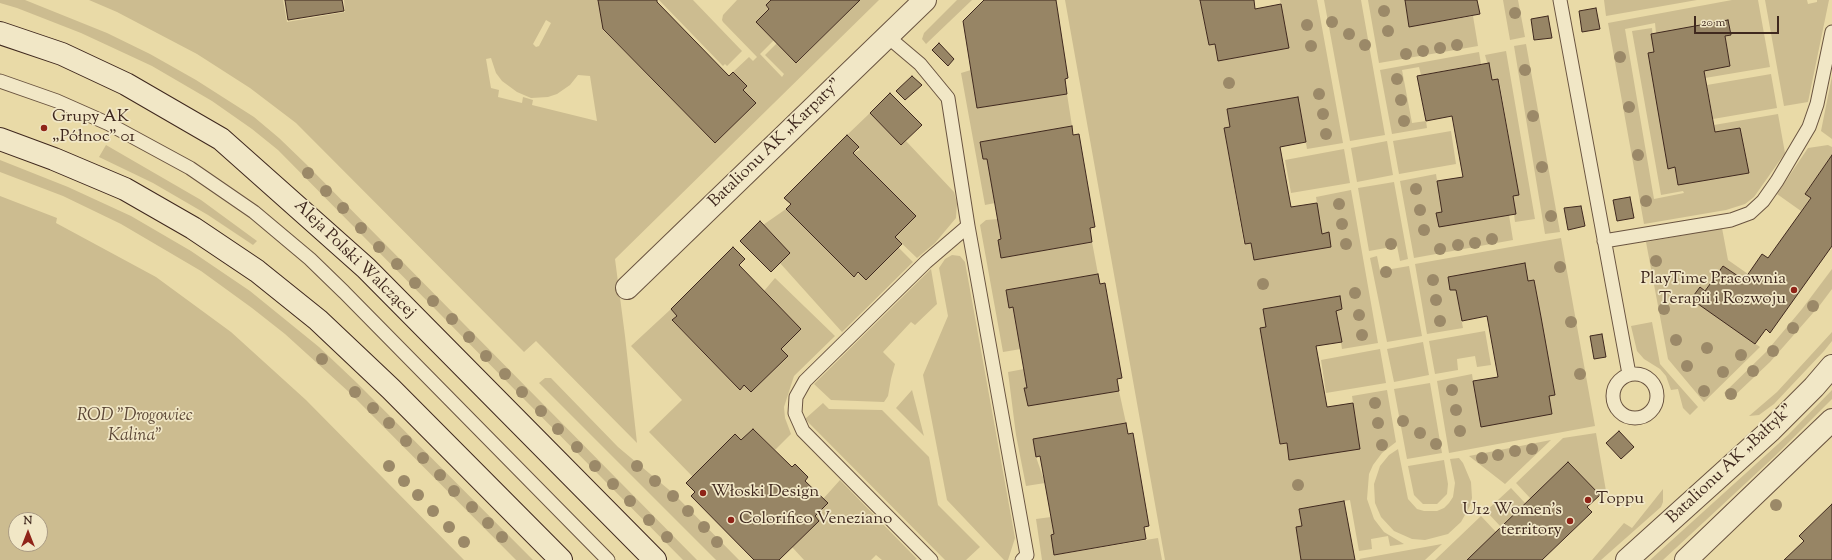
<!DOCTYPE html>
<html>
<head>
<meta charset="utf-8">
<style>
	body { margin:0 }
	#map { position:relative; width:1832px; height:560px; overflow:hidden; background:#e9daa7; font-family:"Sorts Mill Goudy",serif }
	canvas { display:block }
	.north { position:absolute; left:8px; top:512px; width:40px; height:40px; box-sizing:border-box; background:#f1e7c6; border:1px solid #aa9b83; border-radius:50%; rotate:0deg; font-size:11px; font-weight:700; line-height:16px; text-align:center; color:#3f281e }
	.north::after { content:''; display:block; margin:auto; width:14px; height:18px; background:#8f2418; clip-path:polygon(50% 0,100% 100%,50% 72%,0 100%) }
	.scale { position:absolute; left:1694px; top:16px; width:85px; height:18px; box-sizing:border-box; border:2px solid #3f281e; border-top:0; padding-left:5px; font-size:12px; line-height:14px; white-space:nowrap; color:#3f281e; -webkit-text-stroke:3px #f1e7c6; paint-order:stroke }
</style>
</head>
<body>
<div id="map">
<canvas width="1832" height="560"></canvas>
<div class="north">N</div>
<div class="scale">20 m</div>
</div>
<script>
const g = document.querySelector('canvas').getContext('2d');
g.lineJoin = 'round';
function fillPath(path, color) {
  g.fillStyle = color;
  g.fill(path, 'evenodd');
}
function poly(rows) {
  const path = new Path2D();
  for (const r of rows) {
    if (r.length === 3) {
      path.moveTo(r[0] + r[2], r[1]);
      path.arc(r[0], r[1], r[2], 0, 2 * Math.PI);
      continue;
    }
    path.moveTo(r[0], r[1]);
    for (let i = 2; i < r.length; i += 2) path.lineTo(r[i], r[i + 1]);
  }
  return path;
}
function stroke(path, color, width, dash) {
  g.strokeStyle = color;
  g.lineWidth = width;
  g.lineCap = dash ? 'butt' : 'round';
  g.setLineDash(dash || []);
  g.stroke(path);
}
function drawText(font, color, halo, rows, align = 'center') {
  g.font = font + ' "Sorts Mill Goudy",serif';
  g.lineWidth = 3.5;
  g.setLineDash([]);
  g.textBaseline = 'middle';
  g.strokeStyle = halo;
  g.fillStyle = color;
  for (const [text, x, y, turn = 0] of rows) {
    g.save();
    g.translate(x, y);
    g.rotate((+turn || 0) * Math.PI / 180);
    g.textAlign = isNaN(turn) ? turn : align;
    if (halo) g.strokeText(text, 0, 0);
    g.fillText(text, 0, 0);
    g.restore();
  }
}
const green = poly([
	[0,0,25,0,107,33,150,54,196,80,254,117,279,138,306,164,697,560,683,560,278,150,252,129,212,101,152,66,81,33,17,8,0,3],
	[89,0,283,0,287,22,345,12,344,0,598,0,603,30,715,143,756,103,743,90,747,86,733,72,749,57,753,61,757,57,723,22,722,20,723,15,737,0,771,0,766,5,769,9,774,40,760,54,782,77,784,74,765,55,777,43,797,63,860,0,879,0,615,259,625,336,637,443,536,341,524,352,296,123,250,88,197,54,117,12],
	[546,20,551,23,539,46,536,47,533,44],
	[491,58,496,73,502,81,517,92,531,98,548,97,557,94,570,85,578,75,590,76,597,121,532,105,533,100,523,97,522,103,498,97,499,90,491,88,486,59],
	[659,0,693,0,742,51,727,66,725,64,723,66],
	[957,0,972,0,926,44,922,39,924,33],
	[1065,0,1200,0,1209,45,1215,44,1219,61,1289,48,1280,0,1317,0,1343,143,1307,149,1298,97,1227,109,1230,127,1224,128,1244,244,1251,243,1254,260,1331,247,1329,232,1322,234,1316,197,1351,190,1378,343,1342,349,1336,311,1342,309,1340,296,1263,309,1266,327,1261,328,1280,444,1287,443,1290,460,1360,448,1352,396,1387,390,1396,442,1382,453,1373,465,1369,474,1367,499,1374,519,1384,532,1404,544,1390,546,1388,536,1371,539,1372,549,1359,551,1350,500,1299,509,1302,526,1296,527,1301,560,1165,560],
	[1324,0,1361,0,1385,135,1350,141],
	[1368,0,1405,0,1409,27,1473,16,1478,46,1379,63],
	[1503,0,1518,0,1525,37,1510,40],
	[1604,0,1697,0,1606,16],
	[1732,0,1758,0,1770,67,1705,78,1704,71,1730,66,1725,36,1730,35,1656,33,1655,23,1625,29,1654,199,1684,193,1683,191,1661,195,1632,31,1652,28,1654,52,1648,53,1669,168,1675,167,1678,185,1748,173,1740,128,1715,132,1714,125,1778,114,1785,153,1754,197,1745,204,1726,210,1644,224,1608,23],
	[1765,0,1807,0,1808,4,1817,2,1817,0,1829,0,1808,102,1784,106],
	[1526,44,1560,232,1545,234,1514,46],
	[1506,51,1535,219,1515,222,1514,214,1516,213,1513,196,1519,195,1499,80,1492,80,1485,55],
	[1479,52,1481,64,1421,75,1419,67,1402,70,1412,123,1426,121,1427,128,1392,134,1380,70],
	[971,70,977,108,1067,94,1072,126,980,142,983,159,987,159,995,203,985,205,961,73],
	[1771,74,1777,108,1713,119,1707,85],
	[1832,76,1832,139,1821,131],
	[870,113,901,145,906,141,954,192,957,203,956,218,935,243,917,258,895,237,915,216,853,153,860,150,847,135],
	[1451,131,1456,164,1399,174,1393,141],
	[1387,141,1393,175,1357,182,1351,148],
	[106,145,201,200,257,241,253,245,208,215,153,183,99,157],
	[1828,145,1832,147,1832,155,1805,193,1811,198,1801,211,1777,194,1808,148],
	[1344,149,1350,183,1291,193,1285,160],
	[0,160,68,187,131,216,191,251,250,291,319,347,357,383,533,560,516,560,350,393,285,334,252,308,201,271,121,224,63,196,0,172],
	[1436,174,1442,212,1439,227,1509,215,1513,240,1414,258,1400,181],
	[1394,182,1408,259,1400,261,1397,246,1369,251,1358,188],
	[0,196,57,218,56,223,156,277,231,332,306,400,464,560,0,560],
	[16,520,40,520,40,544,16,544],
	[786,209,854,277,898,247,913,262,842,332,780,263,790,253,763,225],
	[998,219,1001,239,998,240,1002,258,1092,242,1098,274,1006,290,1009,307,1013,307,1021,349,1003,352,980,225,986,220],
	[1722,228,1728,260,1748,274,1744,280,1723,266,1705,291,1700,287,1692,298,1760,347,1704,402,1668,359,1646,242],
	[1561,238,1595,426,1449,453,1437,381,1472,374,1473,381,1549,396,1554,395,1541,317,1534,280,1528,281,1524,263,1448,277,1450,290,1456,290,1463,328,1427,334,1415,264],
	[952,255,960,256,965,262,1015,538,1008,560,1004,560,947,500,923,375,948,316,939,268,945,259],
	[1377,256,1380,271,1409,266,1422,336,1387,342,1370,258],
	[931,269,937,304,915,325,911,322,883,352,895,364,891,379,888,396,884,402,831,400,814,384],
	[1832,269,1832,289,1820,305,1770,362,1731,399,1724,393,1766,352,1802,309],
	[775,278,835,336,794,376,784,407,785,418,791,434,775,450,753,429,741,440,735,434,693,477,649,432,682,400,631,346,671,309,677,316,672,321,740,389,801,329,764,291],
	[1652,322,1660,364,1698,407,1690,415,1683,408,1678,389,1671,390,1666,376,1660,369,1644,359,1637,351,1631,326],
	[1485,331,1491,365,1477,367,1475,356,1457,359,1458,370,1435,374,1429,341],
	[1832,332,1832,341,1824,351,1774,404,1759,415,1749,416,1777,392],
	[1423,342,1429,375,1394,382,1387,349],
	[1380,349,1386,383,1326,393,1321,360],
	[1024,369,1027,388,1024,389,1028,406,1119,391,1126,423,1033,439,1036,457,1045,483,1026,486,1016,435,1008,372],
	[545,378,551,378,618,447,674,494,739,560,716,560,539,383],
	[1430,383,1442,453,1407,459,1394,389],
	[912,390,924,436,896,408],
	[1832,390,1832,399,1775,456,1663,560,1650,560,1788,435],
	[823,403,829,409,882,410,929,457,938,505,980,547,966,560,945,560,805,419],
	[1596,433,1606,491,1600,495,1568,462,1531,499,1516,483,1563,438],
	[1551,440,1505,484,1469,456],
	[1398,449,1408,499,1417,509,1424,511,1437,511,1444,508,1449,503,1453,497,1455,483,1450,459,1459,458,1463,463,1471,482,1472,498,1470,506,1461,522,1448,534,1425,540,1412,539,1394,531,1381,517,1375,503,1374,484,1380,466,1389,455],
	[1444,460,1448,484,1447,494,1437,504,1423,504,1414,495,1408,466],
	[840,480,917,559,915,560,882,560,876,555,871,560,804,560,792,547,819,521,815,516,823,499],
	[1511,488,1526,504,1501,527,1486,511],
	[1663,489,1663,502,1661,507,1601,560,1592,560,1624,523,1632,528],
	[1481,516,1496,532,1467,560,1435,560],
	[1051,517,1054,534,1051,535,1055,555,1158,538,1162,560,1042,560,1036,519],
	[1442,544,1425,560,1360,560,1359,559]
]);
const building = poly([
	[285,0,342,0,344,11,288,20,285,0],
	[598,0,657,0,657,2,729,76,733,72,747,86,743,90,756,103,715,143,603,29,598,0],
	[771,0,860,0,796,63,756,22,769,9,766,5,771,0],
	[984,0,1056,0,1068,78,1065,79,1067,94,977,108,963,21,984,0],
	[1200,0,1254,0,1255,9,1281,4,1289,48,1218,61,1215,44,1209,45,1200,0],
	[1405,0,1477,0,1480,14,1409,27,1405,0],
	[1596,8,1600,29,1582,32,1579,11,1596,8],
	[1548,16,1552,38,1534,40,1531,19,1548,16],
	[1728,20,1731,35,1725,36,1730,66,1704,71,1715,132,1740,128,1749,173,1678,185,1675,167,1668,169,1648,53,1654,52,1651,34,1728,20],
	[939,43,954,59,948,66,932,50,939,43],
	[1489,63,1492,80,1498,79,1519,195,1513,196,1516,214,1439,227,1436,213,1442,212,1437,181,1463,177,1452,116,1426,121,1417,76,1489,63],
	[912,76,922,85,905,100,896,91,912,76],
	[890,93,922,125,901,145,870,113,890,93],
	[1298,97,1306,142,1280,147,1291,207,1317,203,1322,234,1329,232,1331,247,1254,260,1251,243,1245,244,1224,128,1230,127,1227,109,1298,97],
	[1072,126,1073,135,1079,134,1095,227,1090,228,1092,242,1001,258,998,240,1001,239,987,159,983,159,980,142,1072,126],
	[847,135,859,147,853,153,916,216,895,237,902,244,866,280,858,272,854,277,786,209,791,204,784,198,847,135],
	[1832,155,1832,246,1770,333,1766,329,1755,344,1691,299,1700,287,1705,291,1723,266,1744,280,1762,254,1768,258,1811,198,1805,194,1832,155],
	[1630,197,1634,218,1617,221,1613,200,1630,197],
	[1581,206,1585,226,1568,230,1564,208,1581,206],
	[760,221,790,253,771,272,740,241,760,221],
	[733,247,745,259,739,265,801,329,781,349,788,356,751,392,744,385,740,390,672,320,677,316,671,309,733,247],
	[1525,263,1528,281,1534,280,1541,317,1555,395,1549,396,1552,414,1481,427,1473,381,1498,377,1487,316,1462,321,1456,290,1450,290,1448,277,1525,263],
	[1098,274,1100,284,1105,283,1122,378,1117,379,1119,391,1028,406,1024,388,1027,388,1013,307,1009,308,1006,290,1098,274],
	[1340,296,1342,309,1336,311,1342,342,1316,346,1327,407,1353,403,1360,449,1289,460,1287,443,1280,444,1260,328,1266,327,1263,309,1340,296],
	[1602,334,1606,357,1594,359,1590,336,1602,334],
	[1126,423,1128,434,1133,433,1149,526,1144,527,1146,539,1054,555,1051,535,1054,534,1040,456,1036,457,1033,439,1126,423],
	[753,429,792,467,795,464,808,477,805,481,828,503,815,516,819,521,779,560,754,560,691,496,695,492,686,483,735,434,741,440,753,429],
	[1619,431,1634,447,1621,459,1606,443,1619,431],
	[1568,462,1600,495,1587,507,1592,512,1542,560,1467,560,1568,462],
	[1344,501,1355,560,1301,560,1296,527,1302,526,1299,509,1344,501],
	[1832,504,1832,560,1784,560,1804,541,1799,536,1832,504]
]);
const lane = poly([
	[1560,0,1629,374],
	[888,37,920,64,948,98,968,226,926,262,805,381,796,397,795,413,803,431,931,560],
	[0,81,57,101,109,124,190,168,254,212,310,259,344,292,608,560],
	[968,226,1027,555,1022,560],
	[1604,241,1731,220,1750,213,1763,201,1777,181,1809,127,1817,104,1832,32],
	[1635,396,22]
]);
const street = poly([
	[627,288,925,0],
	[1627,560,1771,430,1814,387,1832,366],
	[1686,560,1832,420]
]);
const secondary = poly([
	[0,33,62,54,126,84,221,139,366,268,655,560],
	[0,139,54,159,125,189,193,228,257,271,318,320,391,389,561,560]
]);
const trees = [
	[1384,11],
	[1515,13],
	[1332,22],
	[1307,25],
	[1388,31],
	[1349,34],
	[1365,45],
	[1457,45],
	[1311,46],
	[1440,48],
	[1423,51],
	[1406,54],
	[1620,57],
	[1525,70],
	[1397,79],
	[1229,83],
	[1319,94],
	[1401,100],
	[1629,107],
	[1323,114],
	[1533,116],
	[1404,121],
	[1326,134],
	[1638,155],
	[1542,167],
	[308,173],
	[1416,189],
	[326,191],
	[1646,201],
	[1339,204],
	[343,208],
	[1420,210],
	[1551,216],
	[1342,224],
	[361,228],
	[1424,230],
	[1492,239],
	[1475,243],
	[1346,244],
	[1391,244],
	[1458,245],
	[379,247],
	[1440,249],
	[1656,261],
	[397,264],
	[1560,267],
	[1386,272],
	[1433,280],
	[415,283],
	[1263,284],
	[1355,293],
	[1436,300],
	[433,301],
	[1813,306],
	[1664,309],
	[1359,315],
	[452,319],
	[1440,321],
	[1571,322],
	[1793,328],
	[1362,335],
	[469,337],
	[1676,340],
	[1707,348],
	[1773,351],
	[1741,355],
	[486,356],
	[322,359],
	[1687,366],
	[1753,371],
	[1723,372],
	[505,374],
	[1580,374],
	[1452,390],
	[1704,391],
	[355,392],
	[522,392],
	[1731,394],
	[1375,403],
	[373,408],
	[1456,410],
	[541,411],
	[1403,421],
	[389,423],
	[1378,423],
	[558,429],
	[1460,431],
	[1420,433],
	[406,441],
	[1436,444],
	[1382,445],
	[577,447],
	[1532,449],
	[1515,451],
	[1498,455],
	[423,458],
	[1482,458],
	[389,466],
	[595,466],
	[637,466],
	[440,475],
	[404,481],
	[655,481],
	[613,484],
	[1298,485],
	[454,491],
	[418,495],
	[673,496],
	[630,501],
	[1776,505],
	[472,507],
	[433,511],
	[688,511],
	[649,520],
	[488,523],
	[449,527],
	[704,527],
	[502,537],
	[667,537],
	[464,542],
	[717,542]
];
const markers = [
	[44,128,4,"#8f2418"],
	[1794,290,4,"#8f2418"],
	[703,493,4,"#8f2418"],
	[1588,500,4,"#8f2418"],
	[731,520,4,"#8f2418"],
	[1570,521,4,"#8f2418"]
];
const poiNames = [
	["Grupy AK",52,118],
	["„Północ” 01",52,138],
	["PlayTime Pracownia",1786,280,"right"],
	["Terapii i Rozwoju",1786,300,"right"],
	["Włoski Design",711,493],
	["Toppu",1596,500],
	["U12 Women's",1562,511,"right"],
	["territory",1562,531,"right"],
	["Colorifico Veneziano",739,520]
];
const streetNames = [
	["Batalionu AK „Karpaty”",776,144,-44],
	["Aleja Polski Walczącej",354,260,44],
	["Batalionu AK „Bałtyk”",1731,465,-43]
];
const parkNames = [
	["ROD \"Drogowiec",135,417],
	["Kalina\"",135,437]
];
fillPath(green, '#ccbc90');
fillPath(building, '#978565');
stroke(building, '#3f281e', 1);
stroke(lane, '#6a5440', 15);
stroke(street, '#6a5440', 24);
stroke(secondary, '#3f281e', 24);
stroke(lane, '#f1e7c6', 13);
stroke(street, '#f1e7c6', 22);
stroke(secondary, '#f1e7c6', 22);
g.fillStyle = '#9b8968';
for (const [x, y] of trees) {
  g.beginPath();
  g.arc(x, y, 6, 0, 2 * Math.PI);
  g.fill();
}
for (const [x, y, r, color] of markers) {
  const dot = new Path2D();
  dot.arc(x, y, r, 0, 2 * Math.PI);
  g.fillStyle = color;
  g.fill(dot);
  stroke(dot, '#f1e7c6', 1.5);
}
drawText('17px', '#3f281e', '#f1e7c6', poiNames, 'left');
drawText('17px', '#3f281e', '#f1e7c6', streetNames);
drawText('italic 17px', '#5b4635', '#f1e7c6', parkNames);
</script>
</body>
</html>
